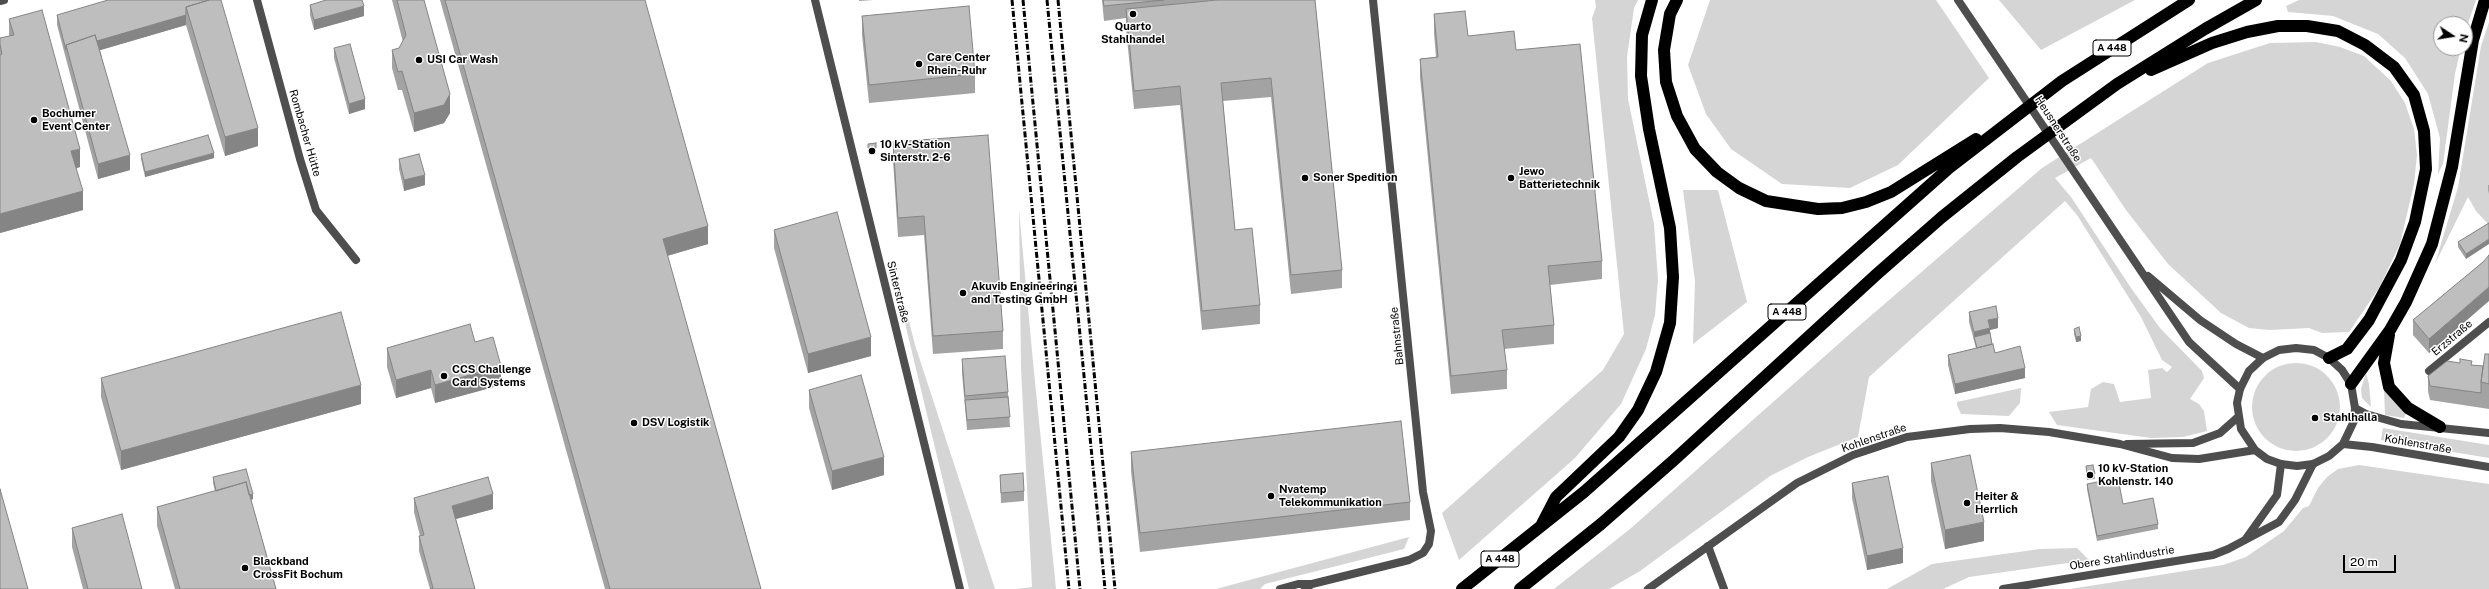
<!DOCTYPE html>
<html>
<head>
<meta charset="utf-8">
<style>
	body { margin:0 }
	#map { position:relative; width:2489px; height:589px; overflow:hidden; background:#fff; font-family:"Public Sans",sans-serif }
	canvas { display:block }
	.north { position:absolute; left:2433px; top:16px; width:40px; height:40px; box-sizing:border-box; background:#fff; border:1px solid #999; border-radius:50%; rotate:102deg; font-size:11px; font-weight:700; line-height:16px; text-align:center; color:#000 }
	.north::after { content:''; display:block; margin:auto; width:14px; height:18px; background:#000; clip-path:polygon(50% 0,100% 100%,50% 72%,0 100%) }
	.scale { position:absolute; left:2343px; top:555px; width:53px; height:18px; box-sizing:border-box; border:2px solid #000; border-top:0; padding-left:5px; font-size:12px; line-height:14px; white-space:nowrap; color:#000; -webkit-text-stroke:3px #fff; paint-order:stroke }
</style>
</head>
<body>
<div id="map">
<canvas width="2489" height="589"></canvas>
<div class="north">N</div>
<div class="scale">20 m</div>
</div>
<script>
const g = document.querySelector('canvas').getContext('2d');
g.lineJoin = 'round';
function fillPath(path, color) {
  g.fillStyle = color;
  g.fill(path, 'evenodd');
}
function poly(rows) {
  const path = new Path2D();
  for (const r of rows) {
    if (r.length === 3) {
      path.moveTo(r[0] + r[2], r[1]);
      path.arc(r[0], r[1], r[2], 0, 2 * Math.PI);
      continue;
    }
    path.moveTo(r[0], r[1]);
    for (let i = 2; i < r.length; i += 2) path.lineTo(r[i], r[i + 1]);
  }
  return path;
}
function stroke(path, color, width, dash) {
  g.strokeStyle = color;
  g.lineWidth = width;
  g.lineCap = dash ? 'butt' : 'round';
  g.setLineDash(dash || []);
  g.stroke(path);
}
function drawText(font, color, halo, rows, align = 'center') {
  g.font = font + ' "Public Sans",sans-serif';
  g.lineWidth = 3;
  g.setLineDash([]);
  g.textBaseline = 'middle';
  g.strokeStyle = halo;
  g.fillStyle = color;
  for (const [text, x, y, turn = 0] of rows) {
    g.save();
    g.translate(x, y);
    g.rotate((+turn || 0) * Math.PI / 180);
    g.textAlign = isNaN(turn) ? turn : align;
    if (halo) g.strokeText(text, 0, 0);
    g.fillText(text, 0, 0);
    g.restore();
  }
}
const green = poly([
	[1595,0,1638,0,1634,8,1627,57,1628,99,1654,224,1658,280,1655,315,1646,349,1621,404,1575,458,1459,560,1442,513,1603,370,1624,334,1592,18,1596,7],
	[1710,0,1936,0,1989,78,1898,165,1850,188,1782,184,1731,149,1706,114,1688,65],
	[1999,0,2135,0,2041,50],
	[2299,0,2476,0,2465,32,2465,24,2441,24,2441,48,2461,48,2455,74,2443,164,2438,174,2440,138,2428,94,2405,58,2378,34,2333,16,2288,12,2286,6],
	[2489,22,2489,225,2476,211,2468,197,2435,264,2458,187,2481,46],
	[2316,42,2340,47,2364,56,2391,81,2405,103,2414,129,2417,155,2414,184,2400,244,2379,288,2349,332,2322,333,2309,328,2269,330,2249,328,2221,313,2168,264,2126,210,2091,158,2055,178,2071,197,2131,288,2160,328,2202,371,2204,378,2190,399,2199,404,2204,411,2207,431,2183,437,2151,438,2057,425,2052,417,2049,412,2088,407,2091,389,2103,382,2114,384,2120,402,2151,398,2148,370,2162,368,2167,372,2172,367,2162,360,2141,317,2077,215,2065,201,1869,377,1858,437,1808,457,1770,476,1640,571,1609,589,1554,589,1630,529,1852,332,2042,168,2208,63,2270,43],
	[1683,190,1718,190,1747,302,1693,344,1695,281],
	[1019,210,1033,362,1056,589,1017,589,1032,587,1021,368],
	[891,265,896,270,915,345,995,589,969,589],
	[2296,407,44],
	[2366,373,2369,384,2371,407,2362,398,2361,389],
	[2021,388,2020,403,2009,416,1961,414,1957,405,1957,402],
	[2384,389,2406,413,2404,418,2385,415],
	[2383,428,2489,445,2489,458,2381,440],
	[2359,465,2489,484,2489,589,2070,589,2223,565,2246,557,2284,531,2303,508,2309,506,2318,488,2327,477,2338,469],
	[1409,537,1404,549,1265,584,1260,589,1216,589],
	[2077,548,2089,560,1969,577,1943,589,1887,589,1932,564,2040,549]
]);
const minor = poly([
	[257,0,300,159,316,210,356,260],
	[815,0,960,589],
	[1958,0,2189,342,2240,389],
	[0,1,4,0],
	[2148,276,2200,320,2236,344,2263,358],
	[2429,371,2489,322],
	[2245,540,2277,495,2281,464],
	[1708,546,1724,589],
	[1312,584,1409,560,1423,553,1429,544,1431,531,1423,492,1373,0],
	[1280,589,1298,584,1312,584,1305,589],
	[2003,589,2213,555,2228,549,2279,522,2295,500,2313,464]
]);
const tertiary = poly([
	[2355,408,2354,421,2343,444,2329,456,2313,464,2297,466,2281,464,2267,459,2255,450,2241,429,2237,403,2240,389,2249,371,2263,358,2279,350,2296,348,2314,350,2329,358,2342,370,2351,384,2355,408,2366,414,2401,424,2489,433],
	[2127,444,2193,443,2220,433,2238,417],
	[2343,444,2372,447,2489,467],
	[1648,589,1797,483,1853,455,1907,437,1970,429,2000,428,2049,432,2120,444,2172,458,2199,459,2255,450]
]);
const motorway = poly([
	[1677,0,1670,14,1664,50,1666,82,1677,116,1695,149,1717,172,1739,188,1766,201,1818,209,1842,208,1866,202,1891,192,1976,139],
	[2151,70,2212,43,2247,32,2278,26,2307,26,2338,31,2365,45,2394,67,2414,95,2424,131,2426,169,2415,222,2401,260,2369,320,2347,349,2329,358],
	[2389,335,2384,363,2389,387,2408,408,2440,427],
	[2351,384,2390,330,2406,302,2432,244,2452,167,2473,40,2485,0],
	[1542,524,1556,497,1619,437,1638,410,1656,372,1670,323,1673,277,1670,228,1649,129,1641,76,1642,35,1652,0],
	[1462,589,1584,492,1949,168,2062,81,2189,0],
	[1520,589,1601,524,1674,460,1877,274,1942,217,2017,157,2117,84,2205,29,2256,0]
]);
const rail = poly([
	[1012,0,1069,589],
	[1023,0,1080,589],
	[1047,0,1105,589],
	[1058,0,1115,589]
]);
const wall = poly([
	[221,0,258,146,225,156,186,25,100,50,130,170,98,179,57,25,57,15],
	[392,0,424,0,450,113,444,123,414,132,402,90,398,90,392,68,392,50,399,48,403,42],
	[440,0,645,0,708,244,667,256,761,589,605,589],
	[859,0,873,0,859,1],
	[1102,0,1211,0,1211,1,1315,0,1342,270,1342,288,1291,294,1271,97,1223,101,1235,230,1260,305,1260,324,1202,330,1180,105,1134,109,1126,28,1126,18,1104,21],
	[310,5,364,16,314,30,310,15],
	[1434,14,1468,36,1516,50,1602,261,1602,279,1550,285,1554,325,1554,344,1504,349,1507,370,1507,389,1451,394,1420,77,1420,59,1436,57,1434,33],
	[862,16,975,74,975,93,869,103,862,35],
	[9,19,80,167,76,168,83,210,0,233,0,38,9,36],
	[334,48,365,109,349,114,334,58],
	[893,142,1003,331,1003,349,933,354,924,235,898,237,893,160],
	[876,143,876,153,868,154,868,144],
	[141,154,214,158,145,177,141,159],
	[399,159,425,185,404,191,399,169],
	[2488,185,2489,185,2489,194,2488,190],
	[2489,223,2466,259,2458,247,2458,242],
	[774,230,871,356,808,373,774,248],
	[2483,262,2429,353,2413,335,2413,320],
	[1969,312,1998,328,1990,330,1992,344,1995,353,2025,378,1955,394,1948,365,1948,355,1976,348,1969,322],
	[2074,329,2081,341,2076,342,2074,334],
	[475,342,501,385,435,403,431,388,396,398,387,367,387,348],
	[2489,354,2489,409,2430,400,2428,391,2428,376,2472,365,2483,366],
	[962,359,1008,392,1010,427,967,430,962,373],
	[101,378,361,404,121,470,101,397],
	[809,390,884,475,832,490,809,408],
	[1131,452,1410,502,1410,520,1140,552,1131,471],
	[1931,463,1984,541,1945,549,1931,481],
	[2086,466,2095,474,2095,479,2087,480,2086,471],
	[1000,475,1024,491,1024,501,1001,503],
	[213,477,253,499,251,500,276,589,175,589,157,526,157,507,215,491,213,483],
	[1852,483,1903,563,1867,570,1852,498],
	[2087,484,2123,504,2158,524,2158,529,2097,541,2087,489],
	[414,498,493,509,456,519,475,589,430,589,419,551,419,536,420,536,414,512],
	[72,528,142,589,83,589,72,547]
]);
const shadedWall = poly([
	[364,6,364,16,314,30,314,20],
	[186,15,186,25,70,59,68,49],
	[450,94,450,113,444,123,414,132,414,113],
	[365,99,365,109,349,114,349,104],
	[258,128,258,146,225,156,225,137],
	[80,149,80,167,71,170,71,151],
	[214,153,214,158,145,177,145,172],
	[130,155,130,170,98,179,98,164],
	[425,175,425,185,404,191,404,180],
	[83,191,83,210,0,233,0,214],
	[708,226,708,244,663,257,663,239],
	[2489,239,2489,244,2466,259,2466,254],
	[2489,287,2489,301,2429,353,2429,339],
	[1998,318,1998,328,1990,330,1990,338,1974,337,1974,332,1988,320],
	[2081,336,2081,341,2076,342,2076,337],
	[871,337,871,356,808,373,808,354],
	[501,366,501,385,435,403,435,385],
	[2025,368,2025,378,1955,394,1955,384],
	[431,370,431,388,396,398,396,380],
	[361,385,361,404,121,470,121,451],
	[884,457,884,475,832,490,832,471],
	[253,494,253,499,219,508,219,503],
	[493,494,493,509,452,520,452,506],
	[1984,522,1984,541,1945,549,1945,530],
	[1903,548,1903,563,1867,570,1867,556]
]);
const building = poly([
	[108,0,209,0,186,7,186,15,97,41,95,35,66,45,66,50,57,15,108,0],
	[209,0,221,0,258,128,225,137,186,7,209,0],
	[326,0,362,0,364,6,314,20,310,5,326,0],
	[397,0,424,0,450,94,444,105,414,113,402,71,398,72,392,50,399,48,406,35,397,0],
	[445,0,645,0,708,226,663,239,761,589,610,589,445,0],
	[1103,0,1164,0,1104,6,1103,0],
	[1217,0,1315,0,1342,270,1291,275,1271,78,1221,83,1235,230,1252,228,1260,305,1202,311,1180,86,1134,91,1126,9,1217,0],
	[969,6,975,74,869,85,862,16,969,6],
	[42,10,80,149,71,151,83,191,0,214,0,55,2,54,0,44,0,38,14,35,9,19,42,10],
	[1465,11,1468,36,1514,31,1516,50,1580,44,1602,261,1548,266,1554,325,1502,330,1507,370,1451,376,1420,59,1438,57,1434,14,1465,11],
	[95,35,130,155,98,164,66,45,95,35],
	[350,44,365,99,349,104,334,48,350,44],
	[208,135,214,153,145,172,141,154,208,135],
	[988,135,1003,331,933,336,924,216,898,218,893,142,988,135],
	[876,143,876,148,868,148,868,144,876,143],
	[419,154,425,175,404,180,399,159,419,154],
	[837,212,871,337,808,354,774,230,837,212],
	[2489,223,2489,239,2466,254,2458,242,2489,223],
	[2489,255,2489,287,2429,339,2413,320,2483,262,2489,255],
	[1996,306,1998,318,1988,320,1990,328,1974,332,1969,312,1996,306],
	[341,312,361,385,121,451,101,378,341,312],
	[470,324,475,342,493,337,501,366,435,385,431,370,396,380,387,348,470,324],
	[2079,327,2081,336,2076,337,2074,329,2079,327],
	[1990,333,1992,344,1977,348,1974,337,1990,333],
	[1993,344,1995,353,2020,346,2025,368,1955,384,1948,355,1993,344],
	[2485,354,2489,354,2489,384,2481,382,2485,354],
	[1005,356,1008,392,965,396,962,359,1005,356],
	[2460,359,2472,361,2471,365,2483,366,2481,382,2481,393,2430,386,2428,376,2447,361,2460,363,2460,359],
	[861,375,884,457,832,471,809,390,861,375],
	[1008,397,1010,417,967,420,965,400,1008,397],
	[1401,421,1410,502,1140,533,1131,452,1401,421],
	[1970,455,1984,522,1945,530,1931,463,1970,455],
	[2093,465,2095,474,2087,475,2086,466,2093,465],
	[246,469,253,494,249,495,246,482,216,491,213,477,246,469],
	[1023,473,1024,491,1001,493,1000,475,1023,473],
	[1888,476,1903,548,1867,556,1852,483,1888,476],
	[488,477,493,494,452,506,475,589,430,589,433,588,419,536,424,535,414,498,488,477],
	[2118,478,2123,504,2153,498,2158,524,2097,536,2087,484,2118,478],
	[246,482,276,589,180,589,157,507,246,482],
	[0,489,28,589,0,589,0,489],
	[122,514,142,589,88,589,72,528,122,514]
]);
const markers = [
	[1133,14,4,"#000"],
	[419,60,4,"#000"],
	[919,64,4,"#000"],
	[34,120,4,"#000"],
	[872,151,4,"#000"],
	[1305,178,4,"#000"],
	[1511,178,4,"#000"],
	[963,293,4,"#000"],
	[444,376,4,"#000"],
	[2315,418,4,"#000"],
	[634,423,4,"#000"],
	[2090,475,4,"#000"],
	[1271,496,4,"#000"],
	[1967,503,4,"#000"],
	[245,568,4,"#000"]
];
const shields = [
	[2112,48,38],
	[1787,312,38],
	[1500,559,38]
];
const shieldNames = [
	["A 448",2112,48],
	["A 448",1787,312],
	["A 448",1500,559]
];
const poiNames = [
	["Quarto",1133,27,"center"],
	["Stahlhandel",1133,40,"center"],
	["Care Center",927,58],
	["Rhein-Ruhr",927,71],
	["USI Car Wash",427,60],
	["Bochumer",42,114],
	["Event Center",42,127],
	["10 kV-Station",880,145],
	["Sinterstr. 2-6",880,158],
	["Jewo",1519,172],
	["Batterietechnik",1519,185],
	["Soner Spedition",1313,178],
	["Akuvib Engineering",971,287],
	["and Testing GmbH",971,300],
	["CCS Challenge",452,370],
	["Card Systems",452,383],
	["Stahlhalla",2323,418],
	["DSV Logistik",642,423],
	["10 kV-Station",2098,469],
	["Kohlenstr. 140",2098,482],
	["Nvatemp",1279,490],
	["Telekommunikation",1279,503],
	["Heiter &",1975,497],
	["Herrlich",1975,510],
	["Blackband",253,562],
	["CrossFit Bochum",253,575]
];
const streetNames = [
	["Heusnerstraße",2058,129,57],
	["Rombacher Hütte",305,133,74],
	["Sinterstraße",898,292,76],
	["Bahnstraße",1397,336,-96],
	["Erzstraße",2452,338,-40],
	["Kohlenstraße",1874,438,-19],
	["Kohlenstraße",2418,444,10],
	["Obere Stahlindustrie",2122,558,-9]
];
fillPath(green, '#d5d5d5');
stroke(minor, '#4e4e4e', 8);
stroke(tertiary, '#4e4e4e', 8);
stroke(motorway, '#000', 12);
stroke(rail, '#000', 3, [6, 2, 1, 2]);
fillPath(wall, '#a3a3a3');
fillPath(shadedWall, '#858585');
fillPath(building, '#bebebe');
stroke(building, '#858585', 1);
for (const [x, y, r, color] of markers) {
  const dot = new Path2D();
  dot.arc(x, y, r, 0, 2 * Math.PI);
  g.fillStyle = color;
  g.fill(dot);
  stroke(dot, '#fff', 1.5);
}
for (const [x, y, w] of shields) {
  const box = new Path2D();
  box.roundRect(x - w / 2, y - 8, w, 16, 3);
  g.fillStyle = '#fff';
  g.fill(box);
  stroke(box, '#000', 1);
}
drawText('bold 10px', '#000', null, shieldNames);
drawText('bold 11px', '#000', '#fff', poiNames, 'left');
drawText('11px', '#000', '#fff', streetNames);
</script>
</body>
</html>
